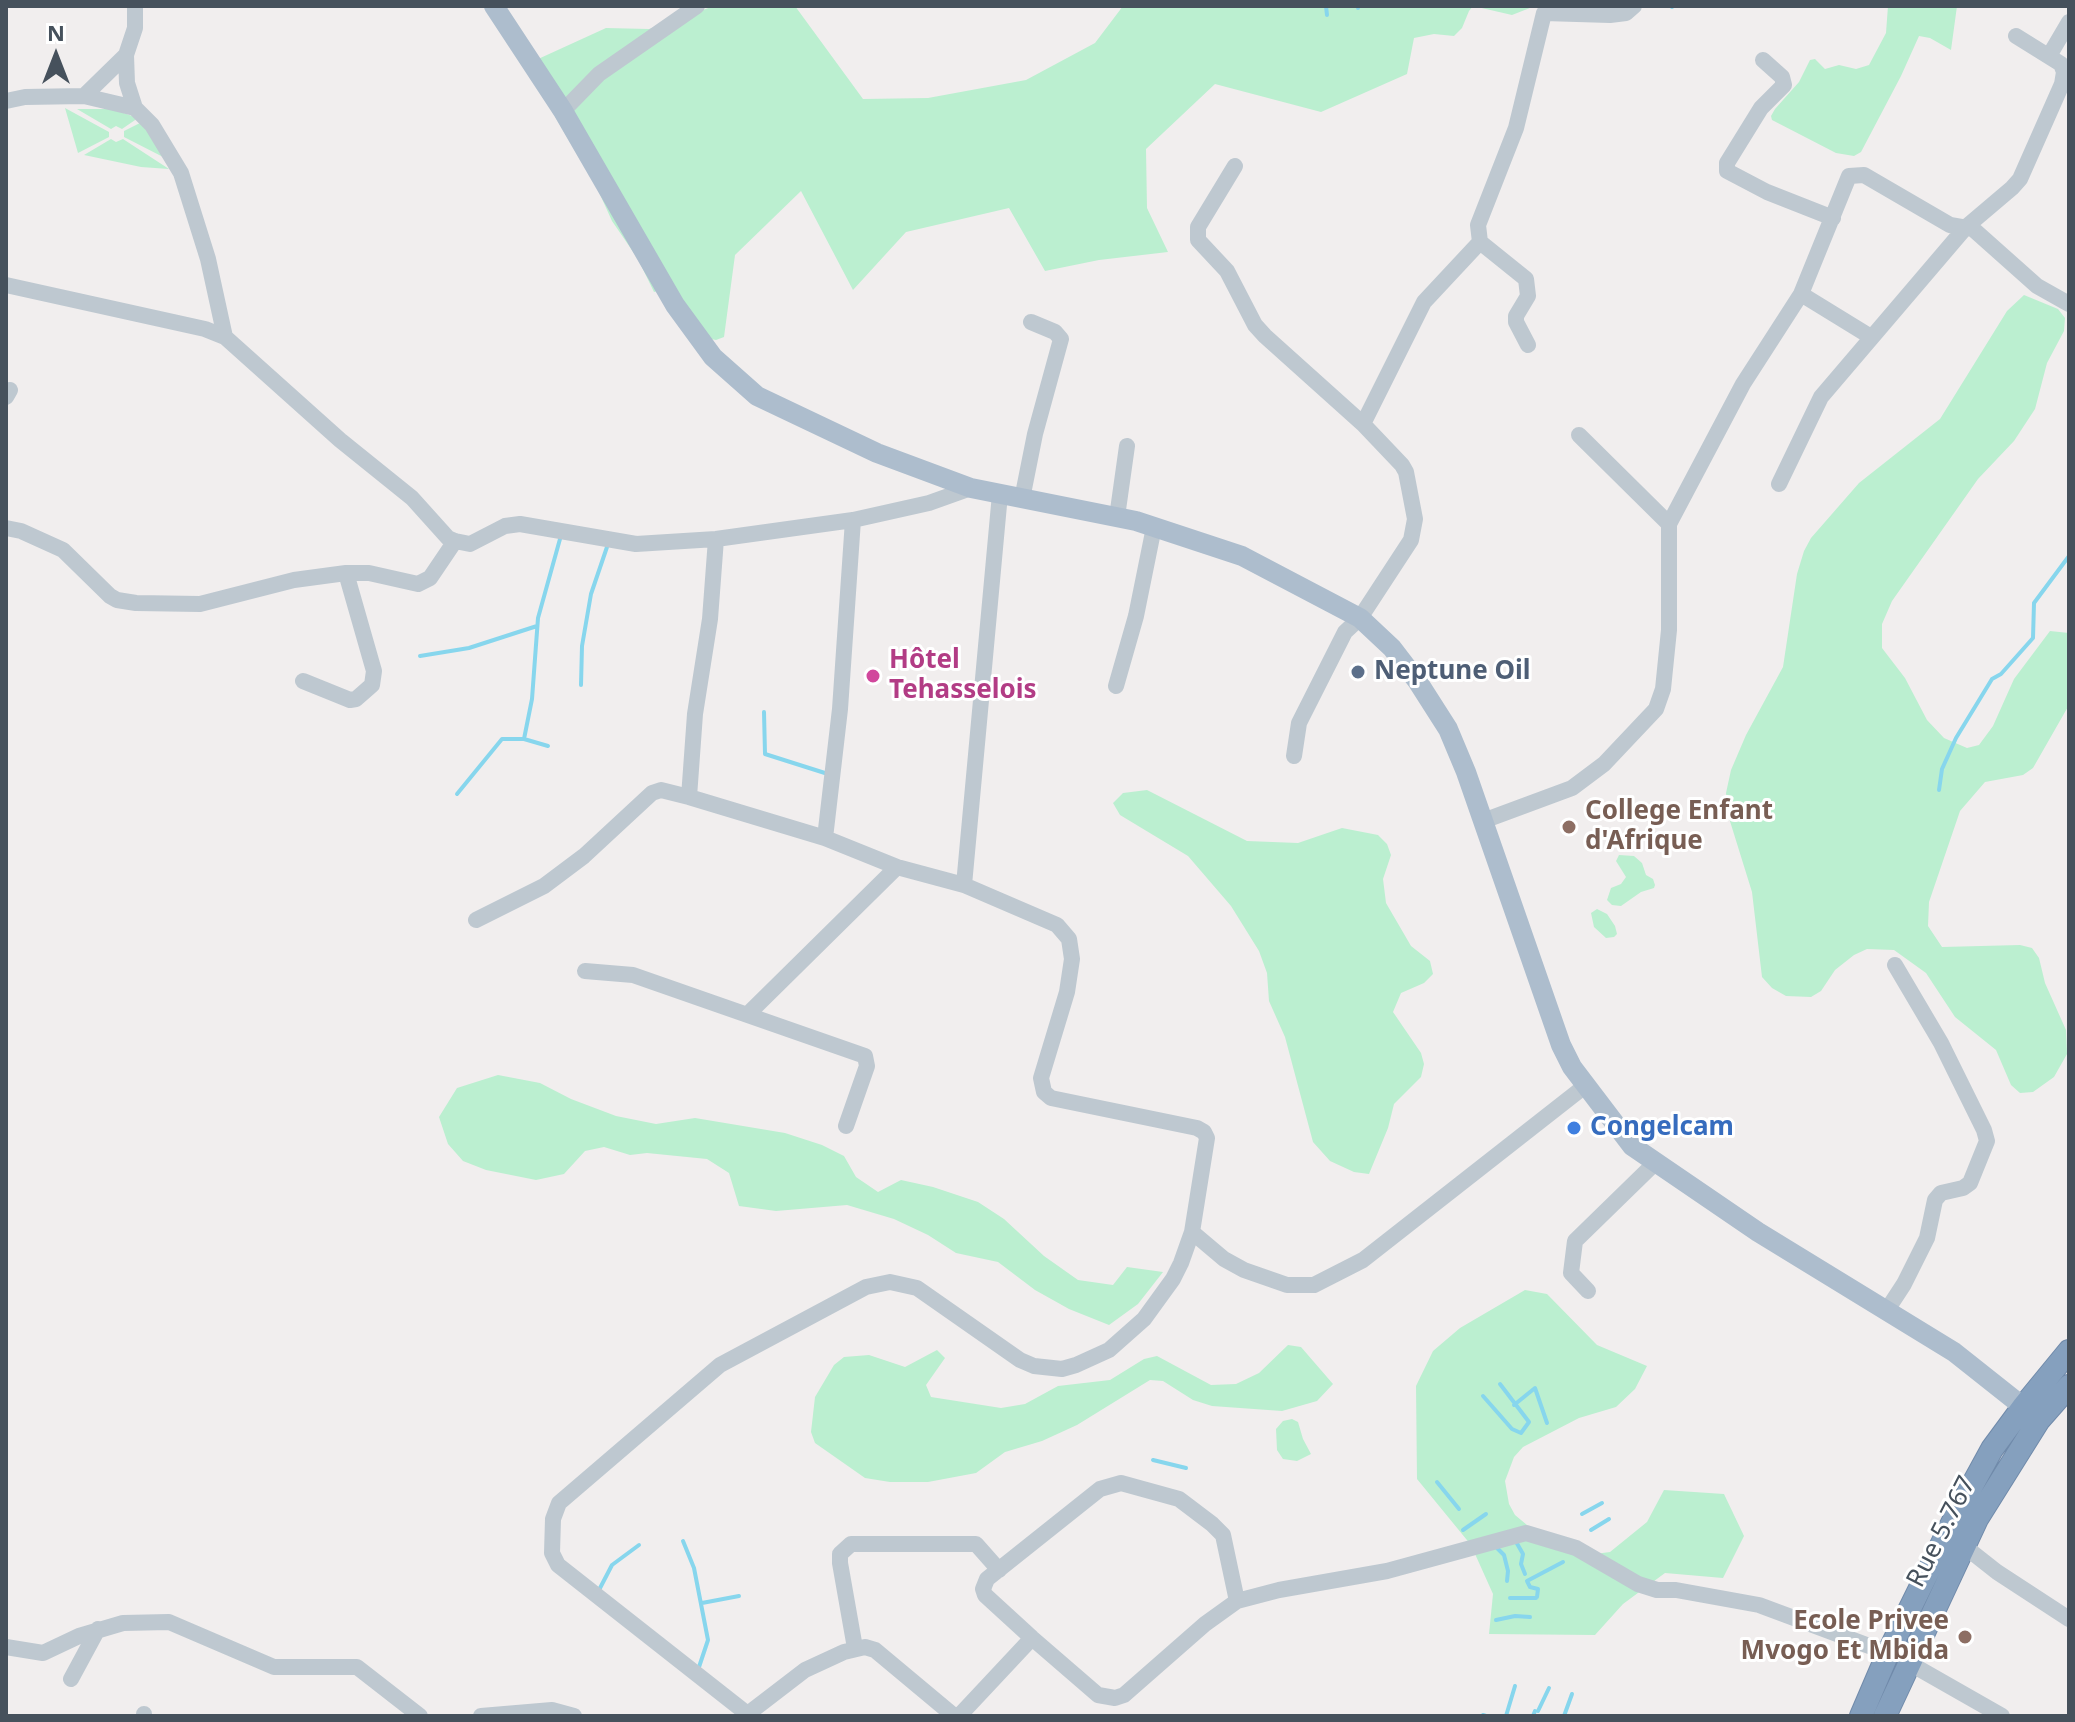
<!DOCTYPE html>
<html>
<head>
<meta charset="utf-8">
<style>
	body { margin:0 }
	#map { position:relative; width:2075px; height:1722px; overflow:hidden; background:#f1eeee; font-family:"Noto Sans",sans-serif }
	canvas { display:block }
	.frame { position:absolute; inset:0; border:8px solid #46515c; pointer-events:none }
	.north { position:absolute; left:16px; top:16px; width:80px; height:80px; -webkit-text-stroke:6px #fff; paint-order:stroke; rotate:0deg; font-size:22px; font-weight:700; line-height:32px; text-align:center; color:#46515c }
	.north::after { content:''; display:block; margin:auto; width:28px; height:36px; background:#46515c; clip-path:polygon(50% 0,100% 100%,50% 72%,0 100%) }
</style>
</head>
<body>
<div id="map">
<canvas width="2075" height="1722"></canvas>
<div class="frame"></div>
<div class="north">N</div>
</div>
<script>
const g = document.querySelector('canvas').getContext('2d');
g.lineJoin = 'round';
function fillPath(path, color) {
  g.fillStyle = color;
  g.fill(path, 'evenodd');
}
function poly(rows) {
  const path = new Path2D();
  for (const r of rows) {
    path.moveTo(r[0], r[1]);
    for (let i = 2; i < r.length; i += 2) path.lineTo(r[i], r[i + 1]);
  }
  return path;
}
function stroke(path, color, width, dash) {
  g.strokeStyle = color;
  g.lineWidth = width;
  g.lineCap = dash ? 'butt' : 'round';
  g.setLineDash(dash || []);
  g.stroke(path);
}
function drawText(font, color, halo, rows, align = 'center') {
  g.font = font + ' "Noto Sans",sans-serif';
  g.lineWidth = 6;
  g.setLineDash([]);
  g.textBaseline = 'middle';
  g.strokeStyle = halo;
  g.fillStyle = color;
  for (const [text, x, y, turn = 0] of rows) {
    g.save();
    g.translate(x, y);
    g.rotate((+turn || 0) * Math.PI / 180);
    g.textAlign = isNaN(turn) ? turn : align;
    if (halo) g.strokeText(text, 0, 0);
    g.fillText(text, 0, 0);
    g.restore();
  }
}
const green = poly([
	[714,6,795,6,863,99,928,98,1026,80,1095,43,1123,6,1535,6,1512,15,1473,6,1469,11,1462,28,1454,36,1434,34,1414,38,1407,74,1321,112,1215,84,1146,149,1147,208,1168,252,1099,260,1045,271,1009,208,906,232,853,290,801,191,735,255,724,337,716,340,707,338,669,288,654,292,638,259,612,221,598,190,525,65,606,28,649,29],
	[1888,6,1957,6,1951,50,1930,38,1919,36,1901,76,1861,152,1854,156,1836,153,1772,120,1771,116,1775,109,1799,82,1810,60,1815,59,1825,69,1839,65,1856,69,1869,65,1886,33],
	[65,108,109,132,109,137,78,153],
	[77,109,112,109,138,118,122,129,116,126,111,129],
	[140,123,147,128,167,159,124,137,124,131],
	[111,139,116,142,123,139,169,169,141,167,84,155],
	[2024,295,2058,309,2065,318,2064,331,2047,363,2035,409,2014,441,1978,479,1892,601,1882,624,1882,648,1905,678,1927,720,1944,738,1967,748,1979,745,1993,726,2014,679,2050,631,2069,633,2069,705,2033,768,2023,775,1985,782,1960,811,1929,902,1928,926,1942,947,2020,945,2032,948,2039,958,2045,983,2066,1030,2067,1054,2054,1077,2033,1092,2020,1093,2011,1085,1996,1050,1955,1017,1926,973,1894,950,1867,949,1854,955,1835,970,1821,991,1811,997,1786,996,1772,988,1762,977,1752,892,1729,818,1726,793,1731,770,1746,735,1783,667,1797,574,1804,551,1811,538,1859,483,1940,419,2007,311],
	[1147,790,1247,841,1298,843,1342,828,1378,835,1387,844,1391,855,1383,879,1386,903,1411,946,1430,961,1433,974,1424,983,1401,993,1393,1012,1421,1053,1424,1064,1421,1077,1394,1104,1388,1128,1369,1174,1354,1172,1330,1161,1313,1142,1285,1037,1269,1001,1267,973,1259,951,1231,906,1188,856,1120,815,1113,803,1123,793],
	[1619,855,1634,856,1642,863,1646,875,1653,879,1655,885,1654,888,1641,892,1621,906,1612,905,1607,900,1611,888,1621,884,1626,877,1616,861],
	[1597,909,1607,914,1615,926,1617,934,1614,937,1606,938,1594,927,1591,913],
	[498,1075,540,1083,571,1099,616,1116,656,1124,695,1118,785,1133,822,1145,844,1156,856,1177,878,1192,901,1180,933,1187,978,1202,1004,1219,1044,1256,1078,1280,1113,1285,1127,1267,1163,1272,1138,1304,1109,1325,1069,1309,1035,1290,998,1262,956,1253,928,1235,894,1219,847,1205,776,1211,739,1206,729,1173,707,1159,647,1153,630,1155,604,1147,585,1151,564,1174,536,1180,486,1170,463,1161,448,1144,439,1117,457,1088],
	[1525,1290,1547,1294,1597,1345,1647,1366,1635,1389,1616,1407,1579,1418,1523,1447,1514,1457,1505,1481,1509,1504,1515,1515,1551,1545,1587,1555,1610,1552,1647,1522,1664,1490,1724,1494,1744,1536,1723,1578,1665,1573,1623,1604,1595,1635,1489,1634,1493,1594,1471,1545,1417,1479,1416,1386,1433,1351,1460,1328],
	[1288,1345,1301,1347,1333,1384,1317,1401,1282,1411,1212,1406,1193,1400,1163,1381,1150,1380,1077,1425,1042,1441,1005,1452,976,1473,928,1482,890,1482,865,1478,815,1443,811,1432,815,1397,834,1365,844,1357,869,1355,905,1367,937,1350,945,1358,926,1385,931,1397,1001,1408,1025,1404,1058,1386,1110,1380,1144,1359,1157,1356,1211,1385,1236,1384,1259,1373],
	[1292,1419,1298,1422,1303,1439,1311,1454,1297,1461,1283,1459,1277,1450,1276,1429,1283,1421]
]);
const stream = poly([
	[1326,6,1327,15],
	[1358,6,1358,8],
	[1672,7,1672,6],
	[420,656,469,648,537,626],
	[581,685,582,646,591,594,607,547],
	[764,712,765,754,828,774],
	[524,739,532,699,538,618,560,539],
	[1939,790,1942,769,1956,738,1992,679,2001,674,2033,638,2034,603,2069,556],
	[457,794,502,739,524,739,548,746],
	[1483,1396,1512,1429,1521,1433,1529,1422,1500,1384],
	[1514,1405,1535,1388,1547,1423],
	[1153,1460,1186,1468],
	[1437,1482,1459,1509],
	[1582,1514,1602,1503],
	[1463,1530,1486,1514],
	[1591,1530,1609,1519],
	[1515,1540,1523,1554,1521,1564,1525,1574],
	[683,1541,694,1568,708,1640,698,1670],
	[1497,1548,1504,1555,1508,1571,1507,1581],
	[599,1590,612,1565,639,1545],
	[1537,1597,1538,1589,1530,1587,1527,1581,1563,1562],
	[1510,1598,1536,1598],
	[702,1603,739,1596],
	[1496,1620,1515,1616,1530,1617],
	[1538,1711,1549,1688],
	[1483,1715,1486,1716],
	[1506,1716,1515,1686],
	[1533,1716,1535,1711],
	[1564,1716,1572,1694]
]);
const minor = poly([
	[135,6,135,28,126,55,127,83,135,108,152,125,181,173,208,259,225,337],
	[2049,56,2069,22],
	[1763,60,1782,77,1784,85,1761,108,1727,163,1727,171,1767,192,1833,218],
	[84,96,126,55],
	[6,101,25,97,84,96,135,108],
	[563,111,599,74,697,6],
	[1235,166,1198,227,1198,240,1227,271,1255,325,1265,336,1363,424,1402,465,1406,472,1415,519,1411,540,1360,618,1345,632,1299,723,1294,756],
	[6,285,205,329,225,337,340,440,412,498,448,538,455,541,470,544,505,526,520,524,636,544,716,539,853,520,929,503,971,488],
	[1801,294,1871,337],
	[1528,345,1516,322,1516,316,1528,296,1526,279,1480,242,1478,225,1516,128,1544,13,1610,15,1626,13,1634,6],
	[6,397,10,390],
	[1363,424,1424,302,1480,242],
	[1579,435,1669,524],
	[1779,484,1821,397,1966,227,2012,188,2020,179,2062,84,2064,72,2061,64,2016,36],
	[1022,499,1035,434,1061,339,1055,332,1031,322],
	[1117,517,1127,446],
	[6,528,21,531,63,550,110,596,117,600,136,603,200,604,294,580,346,573,369,573,418,584,430,578,455,541],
	[303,681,350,700,356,699,372,685,374,671,346,573],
	[1116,686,1136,616,1154,527],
	[689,797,695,714,710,619,716,539],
	[1483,821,1572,788,1604,764,1656,709,1663,689,1669,630,1669,524,1743,384,1801,294,1849,176,1864,175,1950,225,1973,229,2037,286,2069,304],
	[825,838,840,709,853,520],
	[964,885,1000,494],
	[476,920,544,886,584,856,652,793,661,790,689,797,825,838,897,867,964,885,1057,925,1069,939,1072,959,1067,992,1041,1078,1044,1092,1051,1098,1197,1128,1204,1132,1207,1138,1192,1232,1181,1263,1173,1279,1144,1319,1109,1350,1076,1365,1062,1369,1034,1366,1020,1360,917,1288,890,1282,866,1287,720,1365,559,1503,553,1519,552,1553,558,1565,750,1716],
	[585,971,633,975,865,1056,867,1066,846,1126],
	[748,1014,897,867],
	[1192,1232,1224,1259,1244,1270,1287,1285,1314,1285,1363,1260,1585,1086],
	[1588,1291,1571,1273,1575,1241,1655,1163],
	[1887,1310,1904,1284,1927,1238,1935,1200,1941,1193,1963,1188,1970,1183,1987,1141,1984,1130,1941,1043,1895,965],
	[1964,1546,1997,1572,2069,1619],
	[1237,1601,1223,1535,1212,1524,1179,1499,1121,1483,1100,1489,987,1579,983,1589,985,1595,1032,1638,1098,1695,1115,1698,1124,1695,1205,1624,1237,1601,1279,1590,1387,1571,1526,1533,1576,1548,1638,1584,1657,1590,1676,1590,1759,1605,1888,1653],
	[6,1647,43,1653,79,1636,123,1623,169,1622,274,1667,357,1667,420,1716],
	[855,1648,840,1563,840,1554,851,1544,976,1544,999,1570],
	[1909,1663,2002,1716],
	[71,1679,98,1629],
	[144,1714,144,1716],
	[481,1716,552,1710,574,1716],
	[745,1716,805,1670,844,1652,865,1647,875,1650,954,1716],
	[959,1716,1032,1638]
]);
const major = poly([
	[494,6,563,111,675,305,713,357,757,396,877,453,971,488,1136,521,1242,556,1360,618,1392,648,1418,682,1448,729,1466,772,1561,1045,1572,1067,1632,1146,1758,1232,1954,1352,2036,1417]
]);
const highway = poly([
	[1861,1716,1888,1653,1957,1513,1992,1449,2023,1407,2069,1351],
	[1885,1716,1977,1519,2039,1420,2069,1386]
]);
const markers = [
	[1358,672,8,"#5c6f8a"],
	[873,676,8,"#d1479c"],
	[1569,827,8,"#8d6e63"],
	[1574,1128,8,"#3f7fe0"],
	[1965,1637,8,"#8d6e63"]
];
const hotelNames = [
	["Hôtel",889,661],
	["Tehasselois",889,691]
];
const serviceNames = [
	["Neptune Oil",1374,672]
];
const educationNames = [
	["College Enfant",1585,812],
	["d'Afrique",1585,842],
	["Ecole Privee",1949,1622,"right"],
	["Mvogo Et Mbida",1949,1652,"right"]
];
const shopNames = [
	["Congelcam",1590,1128]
];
const streetNames = [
	["Rue 5.767",1942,1532,-63]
];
fillPath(green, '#bbefd0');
stroke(stream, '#87d6ed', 4);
stroke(highway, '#708aaa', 24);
stroke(minor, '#bec8d0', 16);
stroke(major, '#adbdcd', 20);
stroke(highway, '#85a0be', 22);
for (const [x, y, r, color] of markers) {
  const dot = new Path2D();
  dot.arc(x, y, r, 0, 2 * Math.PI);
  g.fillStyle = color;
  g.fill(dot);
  stroke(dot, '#fff', 3);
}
drawText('bold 26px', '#b23c85', '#fff', hotelNames, 'left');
drawText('bold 26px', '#4e5e75', '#fff', serviceNames, 'left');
drawText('bold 26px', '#785e54', '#fff', educationNames, 'left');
drawText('bold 26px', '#366cbe', '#fff', shopNames, 'left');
drawText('26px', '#46515c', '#fff', streetNames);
</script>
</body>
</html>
